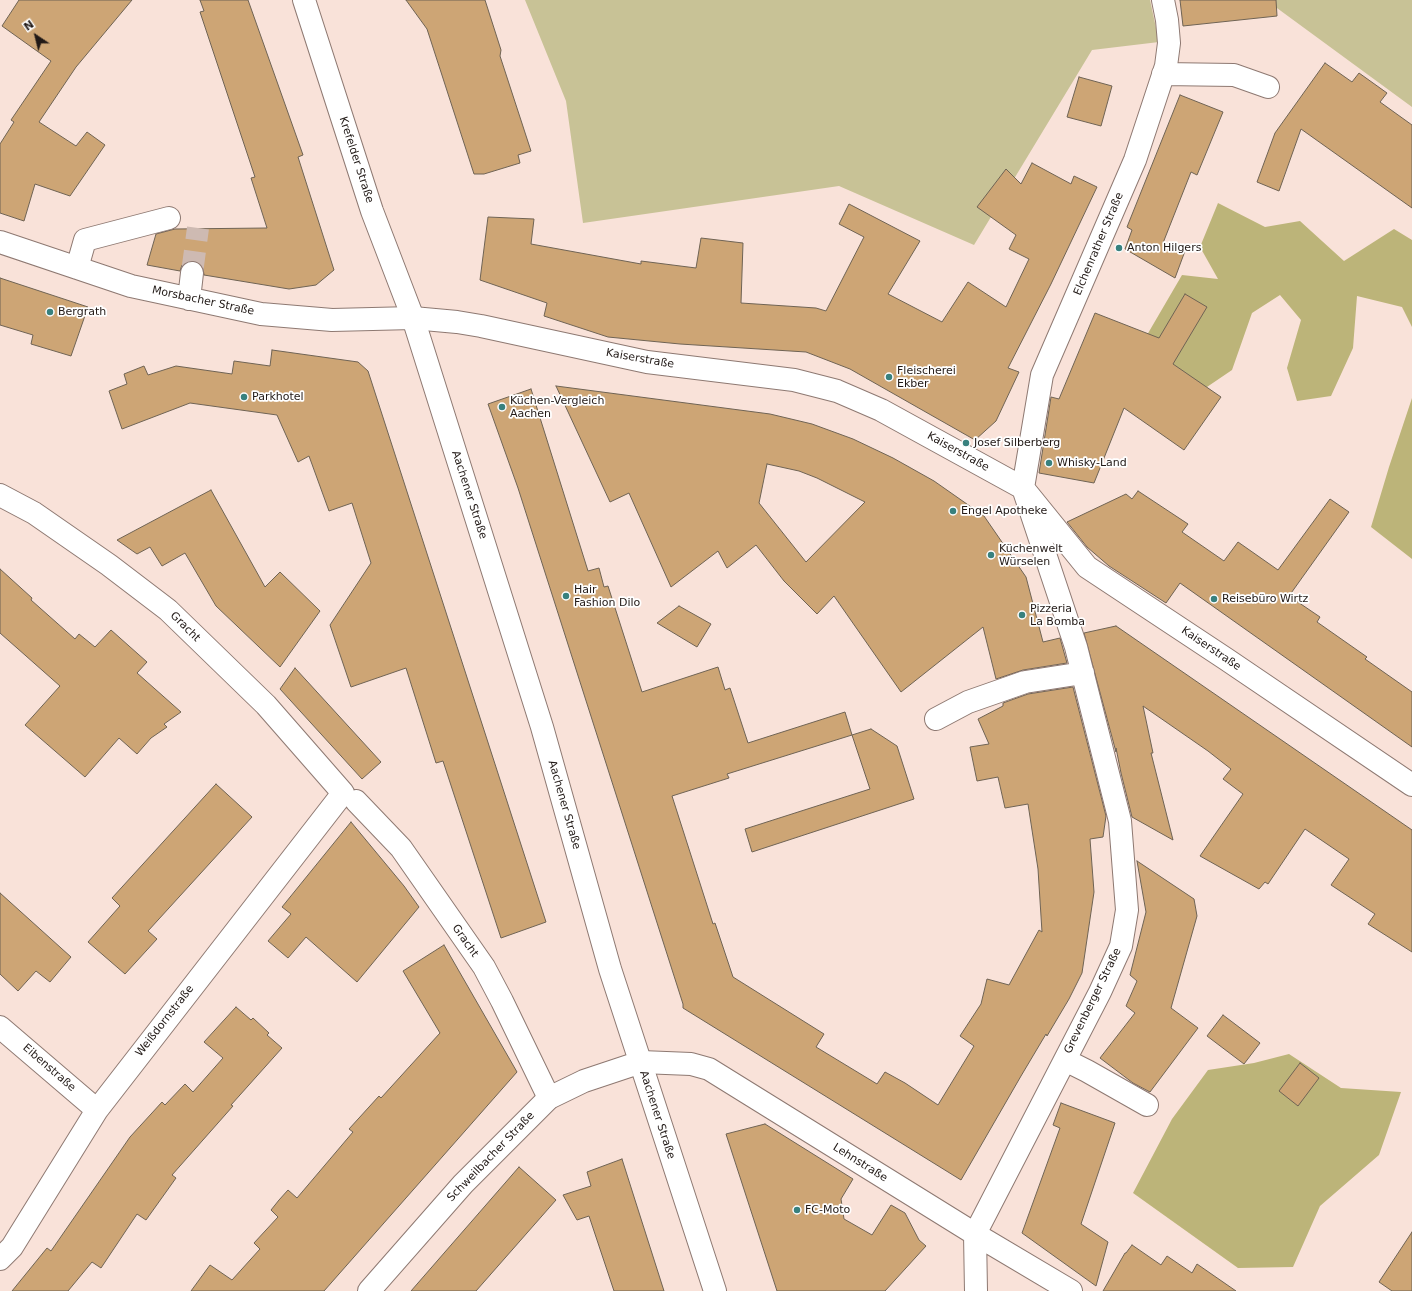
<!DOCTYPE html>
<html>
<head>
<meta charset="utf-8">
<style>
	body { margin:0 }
	#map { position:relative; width:1412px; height:1291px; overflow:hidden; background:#f9e2d9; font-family:"DejaVu Sans",sans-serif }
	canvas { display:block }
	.north { position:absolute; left:16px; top:16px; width:40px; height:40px; -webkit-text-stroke:3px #fff; paint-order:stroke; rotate:325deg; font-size:11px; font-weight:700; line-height:16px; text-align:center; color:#211916 }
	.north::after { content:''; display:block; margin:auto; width:14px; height:18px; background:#211916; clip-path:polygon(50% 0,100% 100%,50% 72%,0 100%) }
</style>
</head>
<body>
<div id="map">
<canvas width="1412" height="1291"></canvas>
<div class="north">N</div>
</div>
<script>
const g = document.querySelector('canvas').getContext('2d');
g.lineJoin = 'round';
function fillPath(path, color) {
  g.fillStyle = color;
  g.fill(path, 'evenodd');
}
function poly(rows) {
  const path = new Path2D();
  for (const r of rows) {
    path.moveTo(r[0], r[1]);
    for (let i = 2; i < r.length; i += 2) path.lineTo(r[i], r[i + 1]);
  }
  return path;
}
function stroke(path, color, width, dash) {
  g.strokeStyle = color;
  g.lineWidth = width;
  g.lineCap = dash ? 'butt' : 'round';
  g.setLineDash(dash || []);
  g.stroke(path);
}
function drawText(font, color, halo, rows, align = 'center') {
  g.font = font + ' "DejaVu Sans",sans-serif';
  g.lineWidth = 3.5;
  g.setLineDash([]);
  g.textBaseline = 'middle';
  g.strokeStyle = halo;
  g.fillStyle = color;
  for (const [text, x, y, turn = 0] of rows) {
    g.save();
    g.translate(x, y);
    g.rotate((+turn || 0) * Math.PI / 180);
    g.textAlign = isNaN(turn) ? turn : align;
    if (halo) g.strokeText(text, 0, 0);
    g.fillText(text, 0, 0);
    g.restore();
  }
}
const green = poly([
	[525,0,1150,0,1159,42,1092,50,974,245,839,186,583,223,566,101],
	[1266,0,1412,0,1412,107]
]);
const forest = poly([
	[1218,203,1265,227,1300,221,1344,261,1394,229,1412,240,1412,327,1402,307,1357,296,1353,348,1331,396,1297,401,1287,368,1301,320,1280,295,1252,313,1232,370,1204,389,1126,371,1182,275,1218,279,1200,247],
	[1412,398,1412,559,1371,527,1389,467],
	[1289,1054,1341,1088,1401,1092,1379,1155,1320,1206,1293,1267,1238,1268,1133,1193,1172,1119,1208,1070,1254,1063]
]);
const building = poly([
	[19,0,132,0,76,67,39,122,76,146,87,132,105,145,70,196,35,184,24,221,0,213,0,144,14,122,11,120,51,61,2,26,19,0],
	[200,0,248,0,303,155,298,157,334,270,316,285,289,289,204,275,203,268,200,263,194,261,187,262,182,265,180,271,147,265,156,234,175,229,267,228,251,178,255,177,200,12,204,11,200,0],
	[406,0,485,0,501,50,500,56,531,151,518,155,520,163,484,174,474,174,427,29,406,0],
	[1180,0,1276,0,1277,16,1183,26,1180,0],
	[1325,63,1352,82,1359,73,1387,93,1380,102,1412,125,1412,208,1301,129,1279,191,1257,182,1275,133,1325,63],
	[1079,77,1112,86,1101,126,1067,117,1079,77],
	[1180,95,1223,112,1197,175,1191,172,1163,243,1185,251,1175,278,1125,249,1132,230,1127,227,1180,95],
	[1032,163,1071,184,1074,176,1097,187,1051,284,1008,368,1019,372,996,421,975,440,850,369,806,352,680,344,608,337,544,316,547,303,480,280,488,217,534,219,531,244,641,264,641,261,696,268,701,238,743,243,741,303,816,308,826,311,864,237,839,224,849,204,920,241,888,294,942,322,968,282,1006,307,1029,259,1009,249,1016,235,977,207,1006,169,1021,184,1032,163],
	[0,278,88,307,71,356,31,344,33,335,0,325,0,278],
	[1185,294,1207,307,1173,364,1221,397,1184,450,1124,408,1094,483,1039,473,1051,397,1059,399,1095,313,1159,338,1185,294],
	[272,350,358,362,368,371,546,922,501,938,443,761,436,763,406,668,351,687,330,625,371,563,352,503,329,511,309,456,298,462,277,415,190,403,122,429,109,391,127,384,124,374,144,366,148,375,176,366,232,374,234,361,270,366,272,350],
	[556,386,770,414,812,424,853,439,893,458,934,481,984,516,1026,577,1043,642,1060,638,1067,663,1023,670,996,679,983,627,901,692,834,596,817,614,784,581,756,545,727,568,718,551,671,587,629,493,610,502,556,386],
	[767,464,799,471,817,478,865,502,806,562,759,503,767,464],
	[531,389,588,571,599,568,604,587,608,586,642,692,718,667,725,690,730,688,748,743,845,712,852,735,727,774,729,778,672,796,713,924,715,923,733,977,824,1034,816,1047,877,1084,885,1072,905,1083,938,1105,974,1046,960,1036,981,1004,987,979,1009,985,1039,930,1042,932,1038,869,1028,804,1005,808,998,777,977,781,970,747,989,744,978,719,1003,706,1003,703,1028,694,1073,687,1106,816,1103,837,1090,839,1094,892,1082,973,1069,999,1047,1036,1046,1034,1021,1076,961,1180,683,1008,683,1004,518,488,488,404,531,389],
	[211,490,265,587,280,572,320,611,280,667,216,606,185,553,162,566,150,547,137,554,117,540,211,490],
	[1138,491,1188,524,1182,532,1224,561,1238,542,1278,570,1330,499,1349,512,1289,596,1320,617,1317,622,1367,657,1365,659,1412,692,1412,747,1180,583,1166,603,1109,566,1087,547,1067,522,1126,494,1132,499,1138,491],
	[0,569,32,598,31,600,75,639,79,634,95,647,111,630,147,662,137,673,181,712,164,724,167,727,151,738,137,754,119,738,85,777,25,725,60,686,0,633,0,569],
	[679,606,711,624,697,647,657,623,679,606],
	[1116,626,1412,830,1412,952,1368,924,1375,914,1331,885,1349,859,1305,829,1268,884,1265,882,1259,889,1200,856,1243,794,1223,779,1231,769,1208,751,1143,706,1153,753,1151,753,1173,840,1132,817,1121,773,1116,748,1116,752,1084,633,1116,626],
	[295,668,381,762,362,779,280,689,295,668],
	[871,729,897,746,914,799,752,852,745,829,870,789,852,735,871,729],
	[216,784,252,817,148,931,157,939,125,974,88,942,120,906,112,898,216,784],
	[351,822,404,886,419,907,357,982,306,937,288,958,268,941,291,914,282,907,351,822],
	[1137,861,1194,899,1197,916,1171,1008,1198,1028,1150,1092,1133,1083,1100,1058,1135,1013,1126,1006,1137,981,1130,975,1146,912,1137,861],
	[0,893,71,957,50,982,36,971,18,991,0,974,0,893],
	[444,945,517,1072,324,1291,191,1291,210,1265,232,1280,260,1249,254,1243,278,1217,271,1210,279,1200,288,1190,297,1198,353,1132,349,1129,379,1096,381,1098,440,1033,403,971,444,945],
	[236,1007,251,1020,253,1018,269,1033,267,1035,282,1048,231,1105,233,1106,172,1175,176,1178,146,1220,137,1214,101,1268,92,1262,68,1291,12,1291,47,1248,51,1251,130,1137,162,1102,165,1105,185,1084,193,1092,223,1058,204,1042,236,1007],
	[1223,1015,1260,1043,1244,1064,1207,1036,1223,1015],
	[1300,1063,1319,1078,1298,1106,1279,1091,1300,1063],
	[1061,1103,1115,1123,1081,1224,1108,1242,1096,1286,1022,1233,1060,1128,1053,1125,1061,1103],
	[765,1124,853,1179,841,1199,844,1219,872,1235,891,1205,905,1213,919,1240,926,1246,885,1291,777,1291,726,1134,765,1124],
	[622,1159,635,1200,664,1291,614,1291,589,1216,577,1220,563,1195,591,1186,587,1172,622,1159],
	[519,1167,556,1200,476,1291,411,1291,519,1167],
	[1412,1232,1412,1291,1392,1291,1379,1282,1412,1232],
	[1132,1245,1161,1265,1167,1256,1192,1273,1197,1264,1236,1291,1103,1291,1125,1253,1126,1253,1132,1245]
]);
const minorTunnel = poly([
	[192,273,198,228]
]);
const minor = poly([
	[1163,74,1234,75,1268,87],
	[0,242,131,286,261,314,332,320,413,318,457,322,481,326,647,362,794,380,837,391,881,410,1023,488,1087,567,1226,659,1412,785],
	[77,268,85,240,169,218],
	[189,299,192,273],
	[0,495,34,513,109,565,168,610,266,705,343,793,97,1110,12,1247,0,1259],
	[936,719,968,702,1025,682,1083,673],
	[356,801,401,848,484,967,502,1001,549,1098],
	[0,1027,97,1110],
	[1065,1060,1087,1071,1147,1105],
	[641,1062,691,1064,709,1069,975,1234,1071,1291],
	[976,1291,975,1234,1100,992,1121,946,1127,910,1120,821,1076,647,1023,488,1042,375,1135,160,1166,66,1169,43,1167,20,1163,0]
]);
const major = poly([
	[304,0,372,211,413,318,542,727,610,969,715,1291],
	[369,1291,463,1184,549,1098,584,1081,641,1062]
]);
const markers = [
	[1119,248,4,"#38817e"],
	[50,312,4,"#38817e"],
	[889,377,4,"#38817e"],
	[244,397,4,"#38817e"],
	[502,407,4,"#38817e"],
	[966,443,4,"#38817e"],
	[1049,463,4,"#38817e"],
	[953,511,4,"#38817e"],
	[991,555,4,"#38817e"],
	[566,596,4,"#38817e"],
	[1214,599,4,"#38817e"],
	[1022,615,4,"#38817e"],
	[797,1210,4,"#38817e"]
];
const streetNames = [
	["Krefelder Straße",356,160,72],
	["Elchenrather Straße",1099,244,-67],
	["Morsbacher Straße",203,301,12],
	["Kaiserstraße",640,359,10],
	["Kaiserstraße",958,452,29],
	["Aachener Straße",469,495,72],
	["Gracht",185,627,45],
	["Kaiserstraße",1211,649,34],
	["Aachener Straße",564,805,74],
	["Gracht",465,941,55],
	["Grevenberger Straße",1093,1001,-64],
	["Weißdornstraße",165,1021,-52],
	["Eibenstraße",49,1068,41],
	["Aachener Straße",657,1115,72],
	["Schweilbacher Straße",491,1157,-46],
	["Lehnstraße",860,1163,32]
];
const poiNames = [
	["Anton Hilgers",1127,248],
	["Bergrath",58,312],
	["Fleischerei",897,371],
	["Ekber",897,384],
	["Parkhotel",252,397],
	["Küchen-Vergleich",510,401],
	["Aachen",510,414],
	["Josef Silberberg",974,443],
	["Whisky-Land",1057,463],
	["Engel Apotheke",961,511],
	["Küchenwelt",999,549],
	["Würselen",999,562],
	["Hair",574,590],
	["Fashion Dilo",574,603],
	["Reisebüro Wirtz",1222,599],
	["Pizzeria",1030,609],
	["La Bomba",1030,622],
	["FC-Moto",805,1210]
];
fillPath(green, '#c8c296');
fillPath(forest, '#bcb479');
fillPath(building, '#cda575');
stroke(building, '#6f6354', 1);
stroke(minorTunnel, '#cebab2', 22, [22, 11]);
stroke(minor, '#8e7972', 24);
stroke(major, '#8e7972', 24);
stroke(minor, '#fff', 22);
stroke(major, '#fff', 22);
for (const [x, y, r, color] of markers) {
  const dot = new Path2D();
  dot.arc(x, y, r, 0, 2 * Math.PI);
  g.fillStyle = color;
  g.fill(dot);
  stroke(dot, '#fff', 1.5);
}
drawText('11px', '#211916', '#fff', streetNames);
drawText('11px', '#211916', '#fff', poiNames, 'left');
</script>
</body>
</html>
